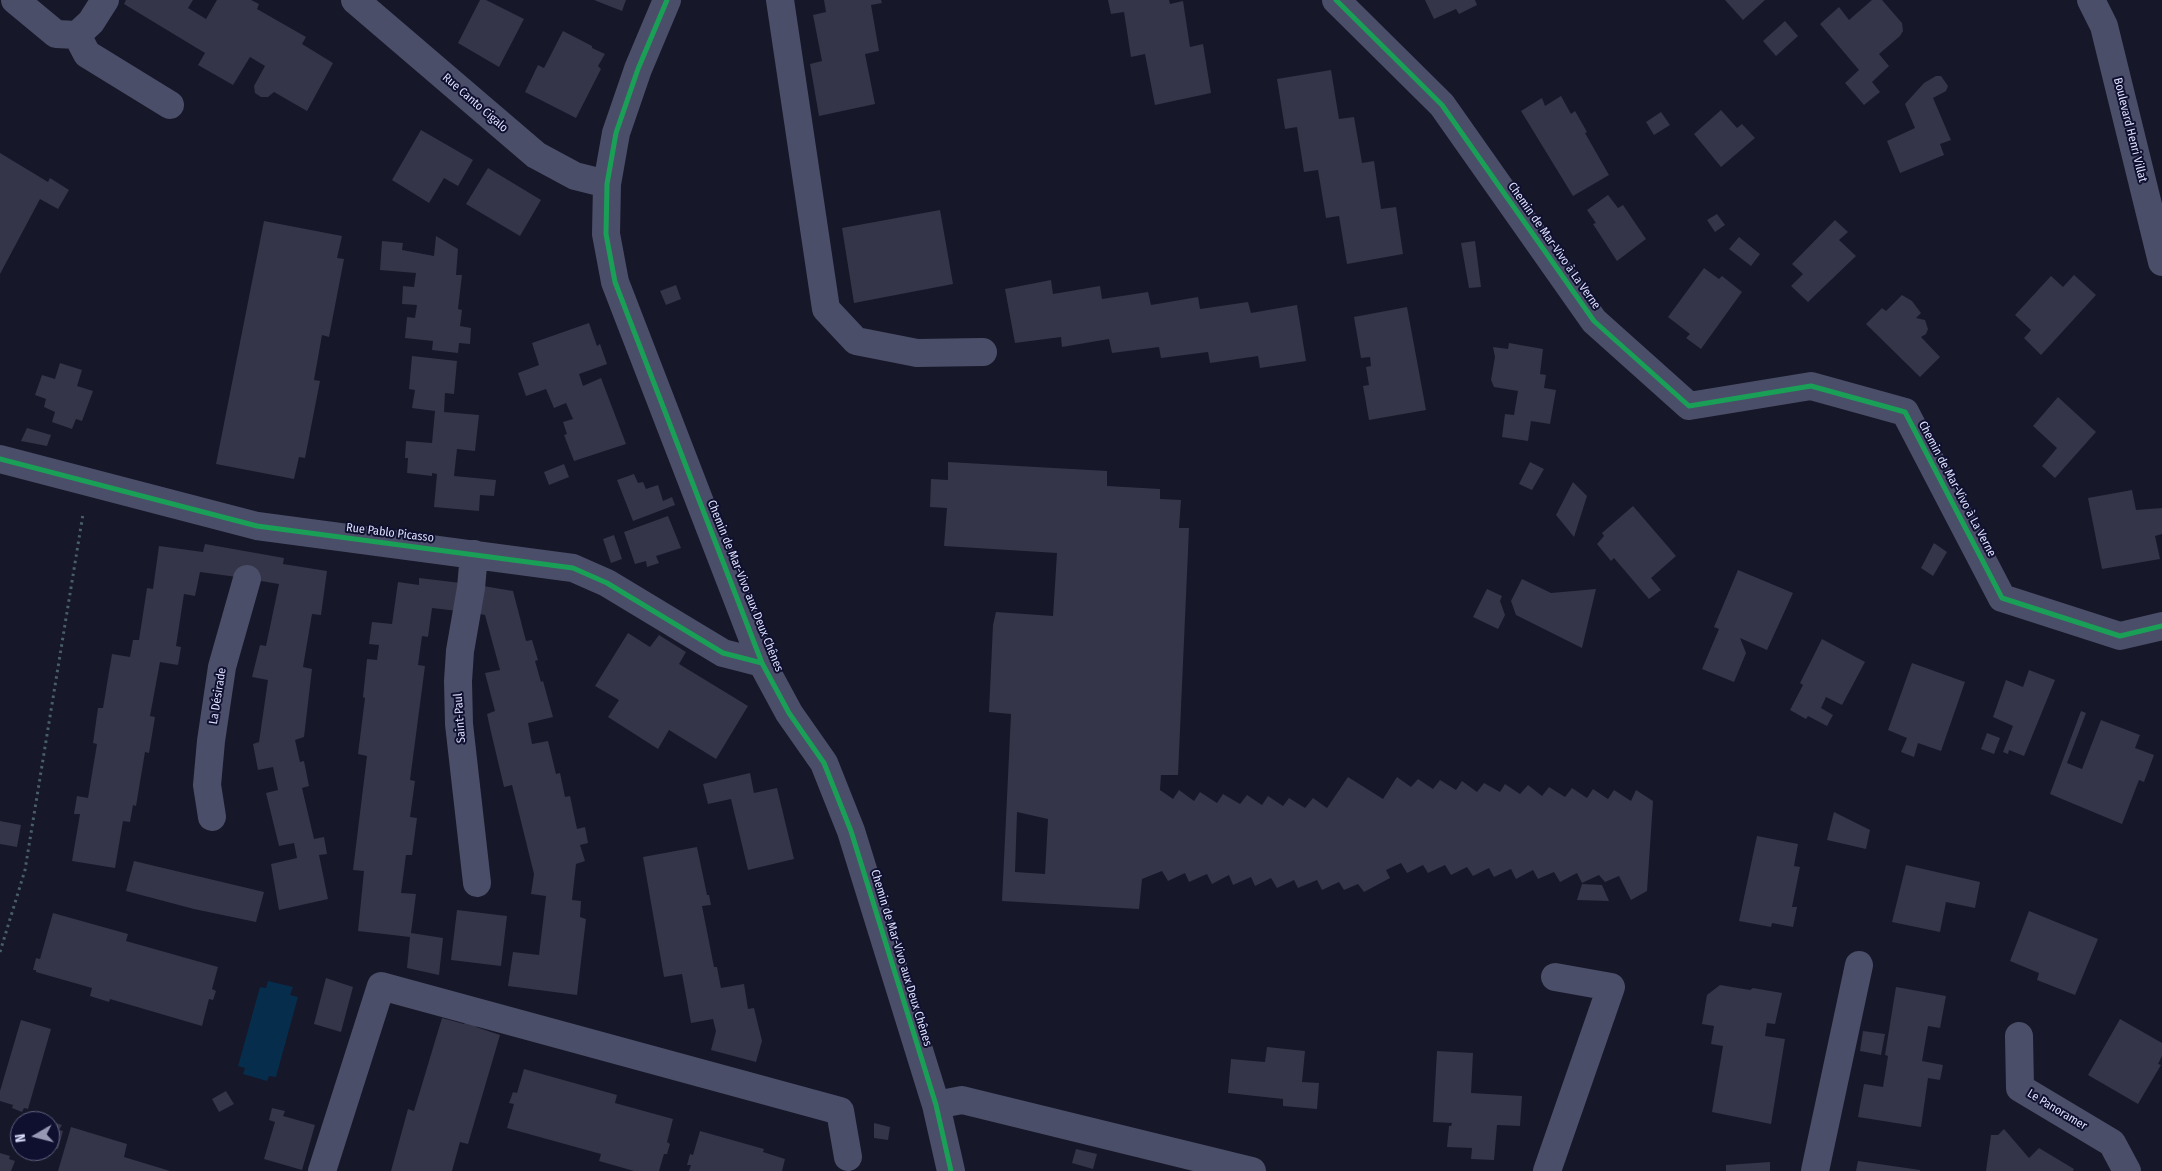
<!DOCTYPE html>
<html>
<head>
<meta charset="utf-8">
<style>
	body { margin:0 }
	#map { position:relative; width:2162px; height:1171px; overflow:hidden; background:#161728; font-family:"Fira Sans Condensed",sans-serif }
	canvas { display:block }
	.north { position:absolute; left:10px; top:1111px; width:50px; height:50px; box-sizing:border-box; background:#0f102f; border:1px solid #616382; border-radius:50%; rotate:262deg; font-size:14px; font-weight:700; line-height:20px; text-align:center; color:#dddfff }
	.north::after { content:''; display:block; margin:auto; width:18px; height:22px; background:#9799b4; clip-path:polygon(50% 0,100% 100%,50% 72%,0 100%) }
</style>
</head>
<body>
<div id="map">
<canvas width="2162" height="1171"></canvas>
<div class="north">N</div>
</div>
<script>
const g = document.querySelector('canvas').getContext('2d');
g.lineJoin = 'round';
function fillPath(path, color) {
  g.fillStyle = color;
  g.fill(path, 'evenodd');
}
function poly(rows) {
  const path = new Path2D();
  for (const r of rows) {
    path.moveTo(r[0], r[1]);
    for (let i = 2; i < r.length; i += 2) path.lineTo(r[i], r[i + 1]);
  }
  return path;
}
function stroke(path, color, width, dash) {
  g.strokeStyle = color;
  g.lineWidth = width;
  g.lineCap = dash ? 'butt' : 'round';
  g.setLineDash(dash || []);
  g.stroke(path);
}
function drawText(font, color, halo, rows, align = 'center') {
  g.font = font + ' "Fira Sans Condensed",sans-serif';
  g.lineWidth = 4;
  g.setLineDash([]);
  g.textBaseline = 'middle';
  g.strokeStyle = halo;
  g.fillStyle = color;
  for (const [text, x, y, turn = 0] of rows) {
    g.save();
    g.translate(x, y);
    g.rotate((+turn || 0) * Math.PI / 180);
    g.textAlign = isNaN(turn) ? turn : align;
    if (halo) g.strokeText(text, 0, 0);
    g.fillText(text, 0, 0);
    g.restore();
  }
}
const water = poly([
	[268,981,293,987,290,995,298,997,276,1077,269,1076,267,1081,243,1074,245,1068,238,1066,260,987,266,988]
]);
const building = poly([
	[126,0,193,0,188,8,206,19,217,0,251,0,259,4,257,9,306,37,302,44,333,63,307,111,274,92,268,97,261,97,255,93,254,86,265,66,250,57,233,85,198,65,205,53,124,4],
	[480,0,486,0,524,19,499,67,458,43],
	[594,0,626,0,622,11],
	[824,0,881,0,882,3,871,5,879,51,865,54,875,104,819,116,810,64,822,61,813,15,826,12],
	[1108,0,1169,0,1170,4,1183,1,1190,47,1203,44,1211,93,1155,105,1145,54,1131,57,1124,12,1111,14],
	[1425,0,1475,0,1477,5,1459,14,1456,9,1434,19],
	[1725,0,1765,0,1743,20],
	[1872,0,1882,0,1902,23,1903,31,1900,36,1879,54,1889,66,1872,82,1880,92,1864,105,1845,83,1859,70,1820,24,1839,7,1849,20],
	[1785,21,1798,36,1776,56,1763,41],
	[563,31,592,46,592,48,605,54,598,66,601,69,576,118,525,92,538,65,544,68],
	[1331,70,1339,119,1354,117,1362,163,1374,161,1381,209,1396,207,1403,254,1347,264,1339,216,1326,218,1318,170,1304,172,1297,127,1285,129,1277,79],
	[1936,76,1941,76,1948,86,1946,91,1933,98,1951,140,1940,144,1944,155,1900,173,1887,141,1915,128,1905,104,1924,83],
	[1561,96,1571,114,1575,111,1587,132,1585,133,1609,175,1573,196,1521,111,1542,98,1545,106],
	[1721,110,1737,128,1742,124,1755,138,1721,167,1694,134],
	[1661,112,1670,125,1654,135,1646,122],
	[421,130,473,160,458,186,444,178,429,203,392,180],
	[0,153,48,182,50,178,69,190,58,209,40,199,0,274],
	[488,168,541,200,520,236,466,204],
	[1608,195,1618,208,1623,205,1646,239,1617,261,1593,224,1596,223,1587,210],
	[940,210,953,284,854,303,842,228],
	[1717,214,1725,225,1715,232,1707,220],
	[1835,220,1848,232,1839,240,1856,256,1808,302,1791,286,1803,274,1792,264],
	[264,221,342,236,337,258,344,259,329,337,322,335,314,380,320,381,305,458,299,457,294,479,216,464],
	[436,236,458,249,456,275,462,275,458,309,462,310,460,326,471,328,470,344,459,343,458,353,432,350,433,341,405,338,407,317,415,318,417,305,402,304,403,286,414,287,416,273,380,270,382,241,403,243,402,250,434,256],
	[1739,237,1760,254,1751,266,1729,249],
	[1475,241,1481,287,1469,288,1461,243],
	[1704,268,1719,279,1722,276,1742,292,1701,349,1686,338,1690,334,1668,317],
	[2074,275,2096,295,2041,355,2024,338,2031,330,2015,315,2051,276,2063,287],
	[1051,280,1053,294,1100,286,1102,299,1148,292,1151,305,1198,297,1200,309,1248,302,1251,313,1297,305,1306,361,1260,368,1258,356,1210,363,1208,352,1161,358,1159,347,1112,353,1109,339,1062,347,1061,337,1015,343,1005,289],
	[676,285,681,299,666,305,660,291],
	[1902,295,1912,301,1921,313,1916,318,1925,320,1928,329,1926,334,1921,337,1940,357,1920,377,1866,324,1882,308,1886,311],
	[1407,307,1426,410,1369,420,1363,386,1369,385,1366,367,1371,366,1370,357,1361,358,1354,317],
	[589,323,597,346,600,344,607,364,579,374,583,386,601,378,626,444,574,461,564,435,567,434,563,422,573,419,566,403,554,408,546,389,526,396,518,373,539,365,532,343],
	[1509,343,1543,349,1540,374,1546,375,1544,388,1556,390,1550,424,1531,421,1528,441,1502,437,1505,414,1514,415,1518,391,1494,387,1491,380,1495,357,1493,347,1508,349],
	[412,356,457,361,454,394,445,393,444,412,479,415,475,451,457,449,454,476,496,480,494,496,480,495,479,511,434,507,437,474,432,473,432,476,407,473,408,458,405,458,406,441,432,443,435,411,412,408,415,390,409,389],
	[60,363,82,370,77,386,93,391,82,421,76,419,72,429,52,422,55,412,44,407,46,399,35,395,42,375,55,379],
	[2058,397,2096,432,2055,478,2042,466,2057,448,2033,426],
	[27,428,51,435,47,446,21,441],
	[948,462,1107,471,1107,486,1160,489,1160,499,1181,500,1179,528,1189,528,1178,775,1161,775,1160,790,1173,799,1179,790,1194,801,1200,792,1217,803,1223,794,1240,804,1247,795,1262,805,1268,796,1283,806,1289,798,1305,808,1313,798,1327,808,1348,777,1383,799,1397,777,1411,787,1418,779,1433,789,1440,780,1456,790,1462,781,1477,792,1484,783,1500,792,1505,784,1520,794,1528,785,1542,796,1549,787,1565,797,1572,788,1587,798,1593,789,1608,799,1614,790,1631,801,1636,790,1653,801,1647,891,1631,900,1619,876,1605,882,1599,875,1582,883,1577,873,1560,882,1554,872,1538,879,1533,870,1516,879,1511,869,1494,877,1489,868,1473,876,1467,867,1451,875,1445,865,1428,873,1423,865,1407,873,1401,863,1386,870,1390,878,1364,892,1358,884,1344,890,1339,882,1322,890,1317,880,1298,888,1294,880,1277,888,1271,878,1255,886,1251,877,1233,885,1229,875,1212,884,1207,874,1189,882,1185,873,1168,881,1162,871,1142,879,1139,909,1002,901,1011,714,989,712,993,625,996,612,1053,616,1057,553,944,546,947,508,930,507,931,479,948,480],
	[1017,812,1048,819,1045,874,1015,872],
	[1530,462,1544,469,1532,490,1519,484],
	[564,464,569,477,549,485,544,472],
	[634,474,638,483,643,482,646,489,658,485,663,501,672,497,675,505,633,521,617,480],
	[1573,482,1587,496,1574,537,1556,515],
	[2132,490,2136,510,2162,508,2162,534,2155,536,2160,559,2102,569,2088,498],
	[1633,506,1676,556,1651,578,1661,590,1649,599,1614,558,1611,561,1597,544,1604,536,1602,533],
	[668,516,681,548,656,556,659,563,647,567,646,561,635,564,624,532],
	[614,535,622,559,611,563,603,539],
	[1934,543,1947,552,1933,576,1921,568],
	[205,544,284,558,283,564,327,571,321,615,312,614,303,667,312,669,304,737,295,740,300,762,304,761,309,786,302,788,314,839,324,837,327,854,319,855,328,899,279,910,271,864,297,858,294,843,279,846,266,793,278,790,273,767,258,770,253,744,259,742,268,680,252,677,260,645,266,646,279,584,237,577,200,572,195,596,184,594,176,646,181,647,178,665,160,662,150,716,155,717,149,753,145,752,136,806,133,805,130,822,123,821,115,868,72,861,80,814,74,814,77,796,88,798,97,744,93,743,98,708,103,708,112,654,130,657,133,640,139,640,147,588,153,589,159,546,203,552],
	[1738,570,1793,593,1767,650,1740,638,1746,653,1734,682,1702,669,1719,629,1714,627],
	[419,578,461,583,458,611,432,608,428,637,422,636,418,665,425,666,410,780,415,781,410,817,417,818,412,855,406,855,401,893,416,894,411,933,443,938,439,975,407,968,410,937,358,931,364,871,353,870,367,756,358,754,365,698,363,697,367,659,377,660,379,645,369,644,372,622,392,624,398,582,419,585],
	[1522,579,1551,593,1596,589,1582,648,1516,615,1511,601],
	[483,586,513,591,526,641,532,640,538,660,535,661,541,682,543,681,553,717,528,723,532,744,548,741,556,774,560,773,565,797,570,796,577,829,585,827,588,843,580,845,585,861,576,864,572,900,581,901,580,917,586,919,577,995,508,986,513,952,539,955,546,896,531,894,534,874,512,785,504,787,491,732,487,714,495,711,485,673,500,670,485,615,480,614],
	[1487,589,1502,596,1500,601,1505,615,1498,629,1473,617],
	[628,633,650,647,659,635,686,652,679,664,748,706,716,759,669,730,658,749,608,717,619,700,595,686],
	[1822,639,1865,662,1842,705,1826,697,1821,708,1833,715,1827,726,1808,716,1806,719,1790,710,1803,685,1800,683],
	[1912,663,1965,682,1941,751,1918,743,1914,757,1901,752,1907,738,1888,730],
	[2029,670,2055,680,2024,756,2009,750,2008,754,2003,752,2013,726,1993,717,2006,680,2023,687],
	[2081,711,2086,713,2067,763,2082,769,2101,720,2140,735,2135,748,2154,755,2144,782,2139,780,2122,824,2050,794],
	[1987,733,2000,738,1994,754,1981,749],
	[750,773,754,793,777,788,794,859,748,870,731,799,708,804,703,784],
	[1834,812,1870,830,1866,849,1827,840],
	[0,821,21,825,17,847,0,844],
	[1757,836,1798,844,1794,866,1800,867,1792,907,1797,907,1793,927,1772,923,1771,927,1739,921],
	[697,847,707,895,709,895,711,905,702,906,714,967,717,967,721,988,744,984,748,1009,754,1008,762,1041,756,1062,711,1050,716,1031,713,1019,691,1023,682,974,664,977,643,857],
	[134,861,264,892,256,922,194,909,126,891],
	[1906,865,1980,882,1975,908,1946,902,1940,932,1892,922],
	[1582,884,1602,885,1609,901,1577,900],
	[457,910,507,916,501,966,451,960],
	[2029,911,2098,939,2075,995,2037,980,2039,973,2010,961],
	[53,913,128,934,126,941,218,967,212,989,216,991,213,1000,209,999,202,1026,110,999,109,1002,90,996,92,988,36,972,36,970,33,970,36,958,40,959],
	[326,978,353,987,341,1032,314,1024],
	[1720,985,1750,990,1753,988,1782,993,1775,1024,1767,1023,1765,1036,1785,1039,1771,1124,1712,1112,1723,1046,1711,1044,1714,1026,1702,1024,1707,995],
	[1896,987,1946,996,1940,1028,1928,1026,1922,1061,1943,1065,1940,1080,1928,1078,1921,1127,1858,1117,1864,1084,1883,1087,1888,1056,1885,1055],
	[442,1018,464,1024,466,1022,477,1025,476,1027,500,1035,468,1144,460,1142,452,1171,391,1171,408,1109,414,1111],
	[2120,1019,2162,1043,2162,1056,2158,1064,2161,1065,2138,1104,2088,1075],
	[21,1020,51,1029,28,1109,24,1108,22,1112,12,1108,13,1105,0,1101,0,1091],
	[1863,1031,1885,1034,1881,1055,1860,1051],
	[1267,1047,1305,1051,1302,1082,1319,1083,1317,1109,1283,1106,1283,1099,1228,1093,1231,1059,1265,1062],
	[1437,1051,1473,1053,1471,1093,1522,1096,1520,1126,1497,1125,1494,1160,1471,1159,1472,1148,1447,1147,1449,1126,1451,1126,1452,1123,1433,1122],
	[524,1069,617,1095,615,1103,673,1119,667,1142,670,1144,667,1154,664,1154,659,1171,634,1171,599,1161,601,1154,507,1128,514,1104,509,1103,513,1092,517,1093],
	[226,1091,234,1104,219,1112,212,1099],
	[272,1108,285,1111,283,1116,315,1125,302,1170,264,1159,275,1122,269,1120],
	[56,1123,62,1125,59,1130,63,1131,58,1149,50,1147],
	[874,1123,890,1127,888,1140,874,1138],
	[71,1127,127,1144,124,1157,170,1171,58,1171],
	[2004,1129,2029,1158,2039,1148,2074,1169,2073,1171,1986,1171,1991,1135,1998,1135],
	[700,1131,764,1149,763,1152,785,1159,782,1171,689,1171,691,1165,687,1165,690,1154,693,1155],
	[1076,1149,1097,1154,1093,1169,1072,1163],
	[0,1153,10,1156,9,1159,15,1161,11,1171,0,1171],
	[1858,1161,1920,1170,1920,1171,1856,1171],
	[1770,1162,1770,1171,1726,1171,1726,1165]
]);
const path = poly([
	[0,952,25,870,83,514]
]);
const minor = poly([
	[15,0,56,34,77,35],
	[355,0,536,155,575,176,607,184],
	[667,0,638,69,616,133,607,184,606,234,615,282,762,663,789,713,824,763,851,831,936,1105,951,1171],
	[780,0,826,309,856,341,917,353,983,352],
	[1336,0,1442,105,1594,321,1689,406,1811,386,1905,412,2002,598,2120,636,2162,626],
	[2091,0,2104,26,2162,262],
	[77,35,87,54,170,105],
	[77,35,91,22,105,0],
	[0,459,257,526,573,568,607,583,723,653,762,663],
	[474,554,471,588,460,651,458,681,459,724,477,883],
	[212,817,207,785,211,741,222,667,247,579],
	[2019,1036,2020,1088,2112,1143,2127,1171],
	[936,1105,962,1100,1252,1171],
	[322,1171,381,986,840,1111,848,1157],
	[1547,1171,1611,987,1555,977],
	[1815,1171,1859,965]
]);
const cycleway = poly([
	[667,0,638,69,616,133,607,184,606,234,615,282,762,663,789,713,824,763,851,831,936,1105,951,1171],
	[1336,0,1442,105,1594,321,1689,406,1811,386,1905,412,2002,598,2120,636,2162,626],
	[0,459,257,526,573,568,607,583,723,653,762,663]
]);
const streetNames = [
	["Rue Canto Cigalo",475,103,41],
	["Boulevard Henri Villat",2130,130,76],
	["Chemin de Mar-Vivo à La Verne",1554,246,55],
	["Chemin de Mar-Vivo à La Verne",1957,489,62],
	["Rue Pablo Picasso",390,533,7],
	["Chemin de Mar-Vivo aux Deux Chênes",745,586,68],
	["La Désirade",218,696,-81],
	["Saint-Paul",460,718,-94],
	["Chemin de Mar-Vivo aux Deux Chênes",901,958,73],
	["Le Panoramer",2057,1110,31]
];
fillPath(water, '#072d4d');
fillPath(building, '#353549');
stroke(path, '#485e6a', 3, [2.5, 4]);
stroke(minor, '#4b4e69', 28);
stroke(cycleway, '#1a9f57', 5);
drawText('12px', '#dddfff', '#0f102f', streetNames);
</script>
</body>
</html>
